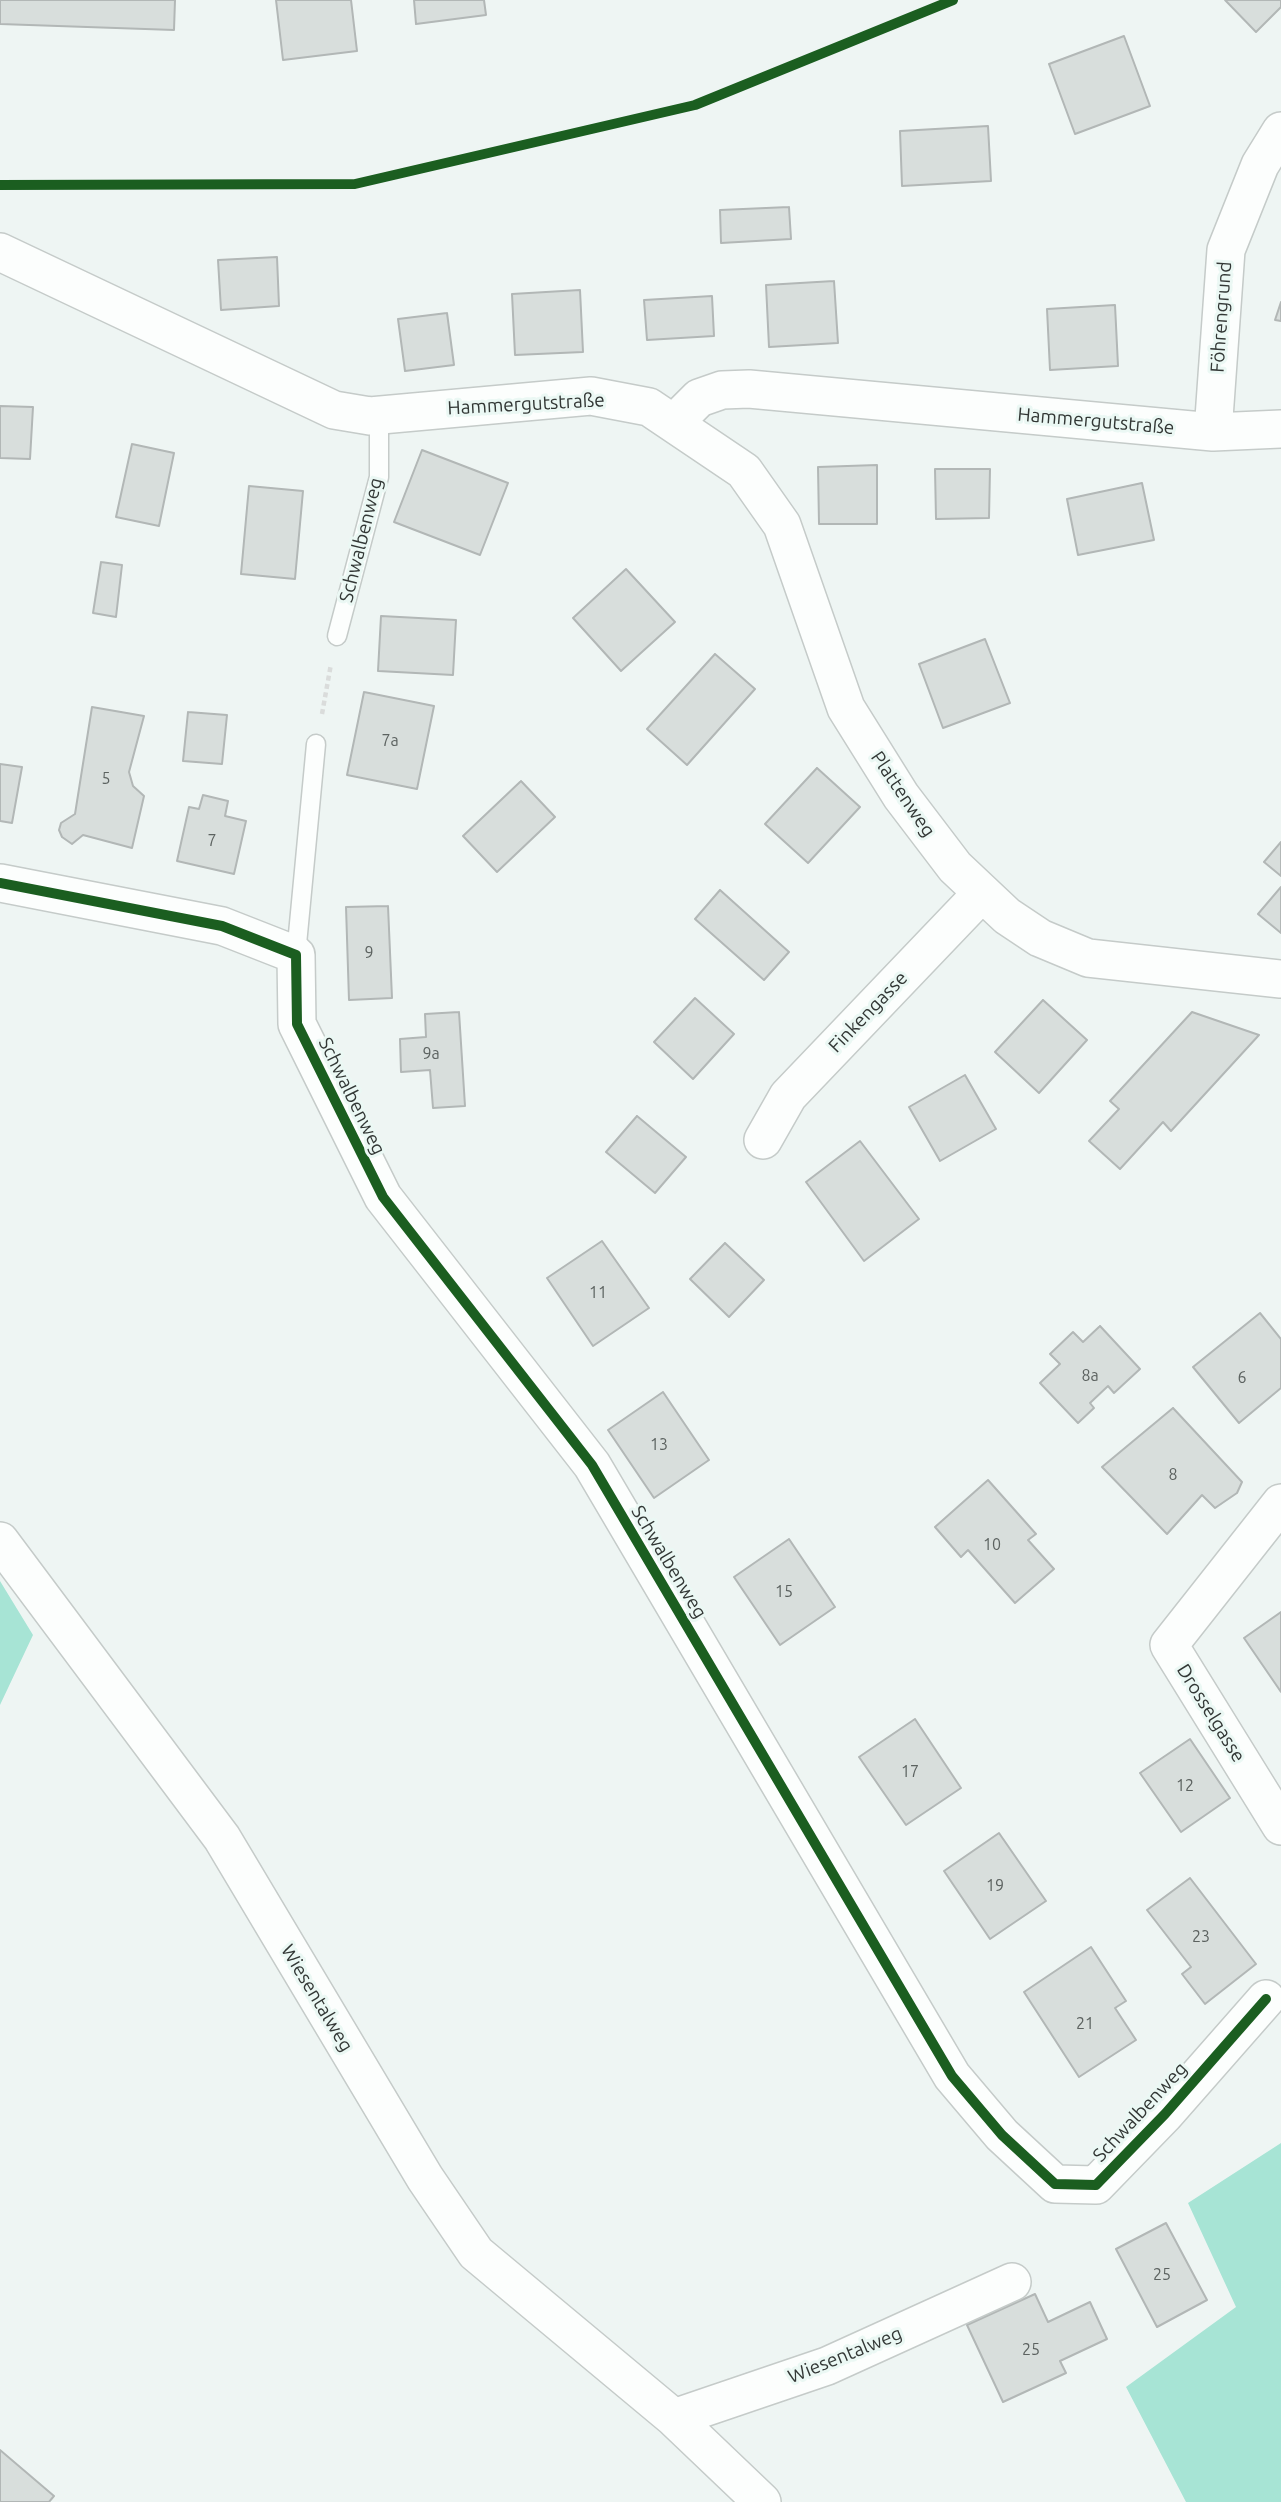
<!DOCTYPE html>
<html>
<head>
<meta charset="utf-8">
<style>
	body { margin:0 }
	canvas { display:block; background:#eef5f3 }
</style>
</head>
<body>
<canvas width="1281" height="2502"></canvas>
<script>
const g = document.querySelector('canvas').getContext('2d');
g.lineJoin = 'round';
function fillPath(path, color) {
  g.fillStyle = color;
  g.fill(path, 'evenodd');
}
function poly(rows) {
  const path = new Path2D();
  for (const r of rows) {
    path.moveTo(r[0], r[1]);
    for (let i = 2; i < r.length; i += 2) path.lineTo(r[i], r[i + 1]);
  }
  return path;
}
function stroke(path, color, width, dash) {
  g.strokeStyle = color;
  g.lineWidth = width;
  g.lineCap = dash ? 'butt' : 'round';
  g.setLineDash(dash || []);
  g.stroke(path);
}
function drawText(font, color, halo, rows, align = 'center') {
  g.font = font + ' Ubuntu,sans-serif';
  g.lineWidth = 6;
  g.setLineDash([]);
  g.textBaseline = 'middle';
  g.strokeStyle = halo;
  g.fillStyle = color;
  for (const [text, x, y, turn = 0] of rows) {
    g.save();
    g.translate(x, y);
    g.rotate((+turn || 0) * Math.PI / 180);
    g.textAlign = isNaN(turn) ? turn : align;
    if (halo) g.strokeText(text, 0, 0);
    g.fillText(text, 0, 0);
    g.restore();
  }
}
const forest = poly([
	[0,1581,33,1635,0,1705],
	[1281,2143,1281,2502,1186,2502,1126,2387,1236,2307,1188,2203]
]);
const building = poly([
	[0,0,175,0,174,30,0,24,0,0],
	[276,0,351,0,357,51,283,60,276,0],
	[414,0,484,0,486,15,416,24,414,0],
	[1225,0,1281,0,1281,7,1256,32,1225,0],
	[1124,36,1150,106,1075,134,1049,64,1124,36],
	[988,126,991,181,902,186,900,131,988,126],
	[789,207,791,239,721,243,720,210,789,207],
	[277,257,279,306,221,310,218,260,277,257],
	[834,281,838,343,769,347,766,285,834,281],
	[580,290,583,352,515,355,512,294,580,290],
	[712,296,714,336,647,340,644,300,712,296],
	[1281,302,1281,321,1275,320,1281,302],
	[1115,305,1118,366,1050,370,1047,309,1115,305],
	[447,313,454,365,405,371,398,319,447,313],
	[0,406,33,407,30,459,0,458,0,406],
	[132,444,174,453,159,526,116,517,132,444],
	[422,450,508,483,480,555,394,522,422,450],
	[877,465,877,524,819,524,818,467,877,465],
	[935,469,990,469,989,518,936,519,935,469],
	[1142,483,1154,540,1078,555,1067,499,1142,483],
	[249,486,303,491,295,579,241,574,249,486],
	[101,562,122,565,116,617,93,613,101,562],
	[626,569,675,622,621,671,573,618,626,569],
	[381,616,456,620,453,675,378,671,381,616],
	[985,639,1010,703,943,728,919,664,985,639],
	[715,654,755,689,687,765,647,729,715,654],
	[364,692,434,706,417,789,347,775,364,692],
	[92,707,144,716,129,772,133,786,144,796,132,848,83,835,72,844,62,837,59,830,61,823,75,814,92,707],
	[188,712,227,715,222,764,183,761,188,712],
	[0,764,22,767,12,823,0,821,0,764],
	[817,768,860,807,808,863,765,824,817,768],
	[521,781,555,817,497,872,463,836,521,781],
	[203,795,228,801,225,816,246,821,234,874,177,861,189,807,199,809,203,795],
	[1281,842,1281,876,1264,862,1281,842],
	[1281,887,1281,933,1258,914,1281,887],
	[720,890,789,952,764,980,695,919,720,890],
	[388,906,392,998,349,1000,346,907,388,906],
	[695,998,734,1034,693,1079,654,1042,695,998],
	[1043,1000,1087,1040,1039,1093,995,1052,1043,1000],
	[459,1012,465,1106,433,1108,430,1070,401,1072,400,1039,426,1037,425,1014,459,1012],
	[1192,1012,1259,1035,1171,1131,1163,1122,1120,1169,1089,1141,1119,1109,1110,1101,1192,1012],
	[965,1075,996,1129,940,1161,909,1107,965,1075],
	[637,1116,686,1157,655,1193,606,1152,637,1116],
	[860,1141,919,1219,864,1261,806,1182,860,1141],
	[602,1241,649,1308,593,1346,547,1278,602,1241],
	[725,1243,764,1280,729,1317,690,1279,725,1243],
	[1260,1313,1281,1339,1281,1388,1239,1423,1193,1367,1260,1313],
	[1100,1326,1140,1369,1114,1393,1108,1386,1090,1403,1094,1408,1078,1423,1040,1383,1060,1364,1050,1354,1073,1332,1083,1342,1100,1326],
	[663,1392,709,1460,654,1498,608,1430,663,1392],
	[1173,1408,1242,1482,1237,1493,1215,1508,1202,1495,1167,1534,1102,1467,1173,1408],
	[988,1480,1036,1534,1028,1540,1054,1569,1015,1603,968,1550,961,1557,935,1527,988,1480],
	[789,1539,835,1607,780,1645,734,1577,789,1539],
	[1281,1612,1281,1692,1244,1638,1281,1612],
	[915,1719,961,1788,906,1825,859,1757,915,1719],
	[1190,1739,1230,1798,1181,1832,1140,1773,1190,1739],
	[999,1833,1046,1901,990,1939,944,1871,999,1833],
	[1190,1878,1256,1964,1205,2004,1182,1974,1191,1967,1147,1910,1190,1878],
	[1091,1947,1126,2001,1115,2008,1136,2040,1079,2077,1024,1992,1091,1947],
	[1166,2223,1207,2300,1157,2327,1116,2249,1166,2223],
	[1035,2294,1048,2322,1090,2302,1107,2339,1060,2361,1066,2373,1003,2402,967,2325,1035,2294],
	[0,2450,54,2496,49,2502,0,2502,0,2450]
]);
const path = poly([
	[322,714,331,664]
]);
const lane = poly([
	[337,636,379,477,379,416],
	[296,955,316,744]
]);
const street = poly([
	[0,252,334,410,370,416,591,396,649,407,744,471,782,525,846,708,901,796,955,867,1007,916,1040,938,1088,958,1281,979],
	[675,422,699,398,722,390,749,389,1213,432,1281,429],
	[1213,432,1226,250,1260,165,1281,131],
	[0,883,222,926,296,955,297,1024,383,1197,592,1465,952,2076,1002,2135,1055,2184,1096,2185,1165,2114,1266,1999],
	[763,1140,788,1096,982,893],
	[1281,1503,1169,1645,1281,1826],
	[0,1541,222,1838,425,2178,476,2253,674,2418,762,2502],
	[674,2418,827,2366,1012,2282]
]);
const cycleway = poly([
	[0,185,355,184,695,105,953,0],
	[0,883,222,926,296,955,297,1024,383,1197,592,1465,952,2076,1002,2135,1055,2184,1096,2185,1165,2114,1266,1999]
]);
const numberNames = [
	["7a",390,741],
	["5",106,779],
	["7",212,841],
	["9",369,953],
	["9a",431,1054],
	["11",598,1293],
	["8a",1090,1376],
	["6",1242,1378],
	["13",659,1445],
	["8",1173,1475],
	["10",992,1545],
	["15",784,1592],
	["17",910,1772],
	["12",1185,1786],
	["19",995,1886],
	["23",1201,1937],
	["21",1085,2024],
	["25",1162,2275],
	["25",1031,2350]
];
const streetNames = [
	["Föhrengrund",1221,317,-86],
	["Hammergutstraße",526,404,-3],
	["Hammergutstraße",1096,421,5],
	["Schwalbenweg",361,540,-76],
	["Plattenweg",903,794,56],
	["Finkengasse",868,1012,-46],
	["Schwalbenweg",352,1096,64],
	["Schwalbenweg",669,1562,59],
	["Drosselgasse",1211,1713,58],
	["Wiesentalweg",317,1998,59],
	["Schwalbenweg",1140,2112,-47],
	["Wiesentalweg",845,2355,-22]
];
fillPath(forest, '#a7e4d5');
fillPath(building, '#d8dedc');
stroke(building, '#b2b7b6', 2);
stroke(lane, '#c5cbc9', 21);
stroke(street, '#c5cbc9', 40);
stroke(path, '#dadcdb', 4.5, [5, 3.5]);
stroke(lane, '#fcfefd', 18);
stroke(street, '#fcfefd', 37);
stroke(cycleway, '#1b5e20', 10);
drawText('16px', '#5c6260', null, numberNames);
drawText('19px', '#323735', '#ebf8f4', streetNames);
</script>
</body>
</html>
